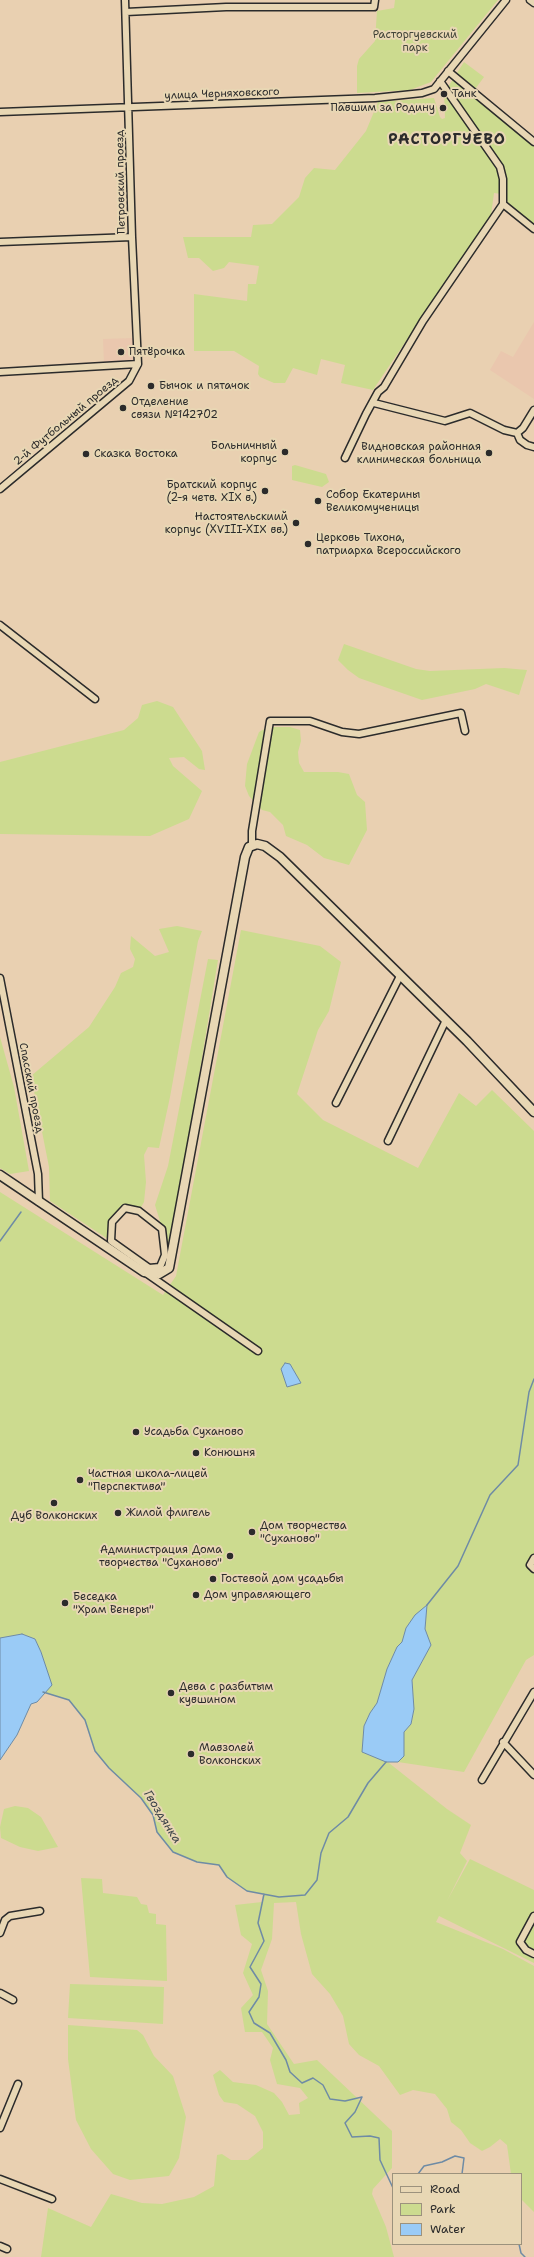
<!DOCTYPE html>
<html>
<head>
<meta charset="utf-8">
<style>
	body { margin:0 }
	#map { position:relative; width:534px; height:2257px; overflow:hidden; background:#e9d0b1; font-family:"Shantell Sans",sans-serif }
	canvas { display:block }
	.legend { position:absolute; left:392px; top:2173px; width:130px; height:72px; box-sizing:border-box; background:#e8d7b4; border:1px solid #9c927d; margin:0; padding:5px 7px; list-style:none; font-size:12px; color:#2b2b2b }
	.legend li { display:flex; align-items:center; gap:8px; height:20px }
	.legend b { width:20px; border:1px solid #9c927d }
</style>
</head>
<body>
<div id="map">
<canvas width="534" height="2257"></canvas>
<ul class="legend">
<li><b style="height:5px;background:#e8d7b4"></b>Road</li>
<li><b style="height:11px;background:#ccdb8f"></b>Park</li>
<li><b style="height:11px;background:#9acbf6"></b>Water</li>
</ul>
</div>
<script>
const g = document.querySelector('canvas').getContext('2d');
g.lineJoin = 'round';
function fillPath(path, color) {
  g.fillStyle = color;
  g.fill(path, 'evenodd');
}
function poly(rows) {
  const path = new Path2D();
  for (const r of rows) {
    path.moveTo(r[0], r[1]);
    for (let i = 2; i < r.length; i += 2) path.lineTo(r[i], r[i + 1]);
  }
  return path;
}
function stroke(path, color, width, dash) {
  g.strokeStyle = color;
  g.lineWidth = width;
  g.lineCap = dash ? 'butt' : 'round';
  g.setLineDash(dash || []);
  g.stroke(path);
}
function drawText(font, color, halo, rows, align = 'center') {
  g.font = font + ' "Shantell Sans",sans-serif';
  g.lineWidth = 4;
  g.setLineDash([]);
  g.textBaseline = 'middle';
  g.strokeStyle = halo;
  g.fillStyle = color;
  for (const [text, x, y, turn = 0] of rows) {
    g.save();
    g.translate(x, y);
    g.rotate((+turn || 0) * Math.PI / 180);
    g.textAlign = isNaN(turn) ? turn : align;
    if (halo) g.strokeText(text, 0, 0);
    g.fillText(text, 0, 0);
    g.restore();
  }
}
const built = poly([
	[534,322,534,399,490,370,501,351,513,357],
	[133,338,135,363,104,364,103,339]
]);
const green = poly([
	[395,0,498,0,431,82,410,90,357,93,357,66,359,59,375,41,377,11,394,8],
	[464,62,484,77,473,92,534,139,534,231,517,215,502,194,494,193,491,215,373,390,341,383,345,365,321,359,317,375,293,368,285,383,274,383,260,377,258,374,259,366,234,351,194,351,194,294,247,301,248,284,256,284,259,266,229,262,224,268,213,271,199,258,188,258,183,237,251,237,253,225,272,224,299,197,305,178,314,168,335,170,366,131,378,102,434,98,440,117,442,119,445,118,444,93],
	[295,465,326,474,329,482,322,487,292,480,292,466],
	[344,644,416,669,430,671,504,668,527,670,519,695,486,684,475,689,422,700,359,678,348,670,338,660],
	[157,701,173,707,202,751,205,770,199,769,184,757,169,758,173,766,202,791,189,819,150,836,0,834,0,762,124,730,138,718,142,705],
	[268,727,290,727,300,730,301,741,298,752,299,763,304,772,338,772,349,774,357,795,365,802,367,830,349,865,324,858,307,845,286,836,283,825,270,812,262,810,249,796,245,786,247,764,259,732],
	[177,926,202,931,198,941,170,1097,159,1148,148,1147,144,1155,146,1182,144,1202,139,1211,125,1208,112,1222,111,1241,50,1201,49,1167,31,1076,89,1027,115,987,121,973,133,967,135,959,130,949,131,936,155,956,169,952,159,929],
	[241,930,320,946,341,962,329,1011,318,1030,297,1094,323,1120,418,1168,459,1093,476,1106,492,1090,534,1131,534,1655,526,1660,464,1772,398,1762,404,1756,404,1732,411,1724,414,1709,412,1680,431,1645,425,1629,427,1605,406,1628,402,1642,397,1647,387,1669,377,1703,370,1713,364,1726,362,1752,389,1763,447,1809,471,1825,460,1853,467,1861,447,1901,470,1859,534,1890,534,1963,439,1916,436,1922,503,1949,534,1966,534,2212,521,2199,521,2174,511,2174,507,2145,500,2139,490,2147,482,2151,470,2143,461,2130,451,2122,447,2109,435,2094,413,2090,400,2095,379,2066,359,2055,349,2044,343,2016,330,1994,312,1974,301,1934,296,1902,274,1903,272,1939,261,1970,268,1991,267,2024,294,2064,317,2060,392,2131,392,2168,373,2189,372,2194,386,2227,394,2257,41,2257,48,2208,91,2227,111,2194,142,2203,162,2204,194,2197,214,2186,217,2155,222,2154,231,2160,248,2160,263,2148,263,2132,255,2116,237,2104,224,2102,219,2095,213,2075,220,2070,233,2082,256,2085,274,2093,282,2102,289,2115,300,2114,299,2103,308,2098,300,2088,277,2084,270,2060,273,2048,262,2032,245,2032,241,2008,253,1995,243,1973,252,1944,241,1935,235,1905,262,1902,263,1894,247,1891,227,1877,218,1865,197,1862,173,1852,157,1832,153,1815,141,1798,109,1768,95,1751,85,1721,69,1700,45,1693,51,1685,41,1652,35,1639,22,1634,0,1638,0,1192,163,1295,176,1276],
	[208,959,218,960,169,1259,165,1255,164,1234,155,1205,168,1166],
	[0,1037,14,1087,29,1171,10,1174,0,1168],
	[15,1806,28,1808,41,1817,58,1847,38,1851,20,1847,1,1838,0,1827,4,1809],
	[81,1878,102,1879,103,1893,137,1897,141,1904,147,1905,149,1913,156,1914,156,1924,166,1925,167,1981,90,1977],
	[70,1984,164,1987,163,2024,68,2018],
	[68,2025,137,2030,143,2035,154,2056,173,2076,186,2117,179,2158,169,2176,130,2180,113,2174,91,2149,76,2120,68,2059]
]);
const water = poly([
	[285,1363,290,1364,301,1383,287,1387,281,1369,285,1363],
	[427,1605,425,1629,431,1645,412,1680,414,1709,411,1724,404,1732,404,1756,398,1762,386,1762,362,1752,364,1726,370,1713,377,1703,387,1669,397,1647,402,1642,406,1628,415,1615,427,1605],
	[22,1634,35,1639,41,1652,52,1685,37,1702,31,1704,17,1735,0,1760,0,1638,22,1634]
]);
const stream = poly([
	[0,1241,21,1212],
	[427,1605,458,1566,490,1495,518,1465,529,1392,534,1379],
	[43,1692,69,1700,85,1720,95,1751,109,1768,141,1798,153,1815,157,1832,173,1852,197,1862,219,1865,227,1877,247,1891,279,1897,305,1895,317,1880,321,1853,329,1833,348,1817,368,1783,386,1762],
	[264,1894,258,1923,264,1941,250,1967,261,1984,259,1997,249,2012,254,2023,270,2033,286,2060,290,2072,302,2083,313,2078,323,2085,330,2099,345,2101,362,2097,355,2112,345,2123,352,2137,370,2136,379,2138,380,2160,393,2188],
	[418,2174,424,2166,442,2162,455,2156,464,2158,462,2174],
	[519,2244,521,2253,525,2257]
]);
const minor = poly([
	[530,0,534,3],
	[126,12,226,7,374,7,375,0],
	[448,71,534,142],
	[0,112,375,98,422,93,434,89,506,0],
	[503,204,534,229],
	[0,242,132,237],
	[0,372,138,364],
	[374,403,445,421,470,413,504,430,517,433,520,440,527,445,534,447],
	[517,433,523,428,534,410],
	[345,458,366,414,378,392,384,387,423,321,503,204,503,179,500,167,440,81],
	[0,489,129,381,138,364,132,237,125,0],
	[0,625,95,699],
	[252,845,252,831,270,721,310,721,342,732,359,734,461,713,465,731],
	[0,978,38,1174,39,1202],
	[336,1103,400,976],
	[388,1141,446,1020],
	[125,1208,139,1211,162,1229,165,1255,160,1267,149,1268,111,1241,112,1222,125,1208],
	[146,1273,258,1351],
	[534,1558,530,1565,534,1569],
	[503,1742,534,1775],
	[482,1780,534,1692],
	[534,1916,520,1942,526,1950,534,1954],
	[0,1933,5,1920,10,1916,40,1911],
	[0,1993,13,2000],
	[0,2128,18,2084],
	[0,2179,52,2199],
	[0,2246,7,2249]
]);
const major = poly([
	[0,1175,144,1272,159,1274,169,1268,245,857,249,847,257,844,265,846,280,857,467,1041,534,1112]
]);
const markers = [
	[444,94,4,"#2b2b2b"],
	[443,108,4,"#2b2b2b"],
	[121,352,4,"#2b2b2b"],
	[151,386,4,"#2b2b2b"],
	[123,408,4,"#2b2b2b"],
	[285,452,4,"#2b2b2b"],
	[489,453,4,"#2b2b2b"],
	[86,454,4,"#2b2b2b"],
	[265,491,4,"#2b2b2b"],
	[318,501,4,"#2b2b2b"],
	[296,523,4,"#2b2b2b"],
	[308,544,4,"#2b2b2b"],
	[136,1432,4,"#2b2b2b"],
	[196,1453,4,"#2b2b2b"],
	[80,1480,4,"#2b2b2b"],
	[54,1503,4,"#2b2b2b"],
	[118,1513,4,"#2b2b2b"],
	[252,1532,4,"#2b2b2b"],
	[230,1556,4,"#2b2b2b"],
	[213,1579,4,"#2b2b2b"],
	[196,1595,4,"#2b2b2b"],
	[65,1603,4,"#2b2b2b"],
	[171,1693,4,"#2b2b2b"],
	[191,1754,4,"#2b2b2b"]
];
const parkNames = [
	["Расторгуевский",415,35],
	["парк",415,48]
];
const streetNames = [
	["улица Черняховского",222,94,-2],
	["Петровский проезд",121,182,-91],
	["2-й Футбольный проезд",66,421,-40],
	["Спасский проезд",31,1088,79]
];
const poiNames = [
	["Танк",452,94],
	["Павшим за Родину",435,108,"right"],
	["Пятёрочка",129,352],
	["Бычок и пятачок",159,386],
	["Отделение",131,402],
	["связи №142702",131,415],
	["Больничный",277,446,"right"],
	["корпус",277,459,"right"],
	["Видновская районная",481,447,"right"],
	["клиническая больница",481,460,"right"],
	["Сказка Востока",94,454],
	["Братский корпус",257,485,"right"],
	["(2-я четв. XIX в.)",257,498,"right"],
	["Собор Екатерины",326,495],
	["Великомученицы",326,508],
	["Настоятельскиий",288,517,"right"],
	["корпус (XVIII-XIX вв.)",288,530,"right"],
	["Церковь Тихона,",316,538],
	["патриарха Всероссийского",316,551],
	["Усадьба Суханово",144,1432],
	["Конюшня",204,1453],
	["Частная школа-лицей",88,1474],
	["\"Перспектива\"",88,1487],
	["Жилой флигель",126,1513],
	["Дуб Волконских",54,1516,"center"],
	["Дом творчества",260,1526],
	["\"Суханово\"",260,1539],
	["Администрация Дома",222,1550,"right"],
	["творчества \"Суханово\"",222,1563,"right"],
	["Гостевой дом усадьбы",221,1579],
	["Дом управляющего",204,1595],
	["Беседка",73,1597],
	["\"Храм Венеры\"",73,1610],
	["Дева с разбитым",179,1687],
	["кувшином",179,1700],
	["Мавзолей",199,1748],
	["Волконских",199,1761]
];
const waterNames = [
	["Гвоздянка",162,1817,58]
];
const districtNames = [
	["РАСТОРГУЕВО",447,140]
];
fillPath(built, '#eac7ae');
fillPath(green, '#ccdb8f');
fillPath(water, '#9acbf6');
stroke(water, '#6e8ba5', 1);
stroke(stream, '#6e8ba5', 1.5);
stroke(minor, '#2b2b2b', 9);
stroke(major, '#2b2b2b', 11);
stroke(minor, '#e8d7b4', 6);
stroke(major, '#e8d7b4', 8);
for (const [x, y, r, color] of markers) {
  const dot = new Path2D();
  dot.arc(x, y, r, 0, 2 * Math.PI);
  g.fillStyle = color;
  g.fill(dot);
  stroke(dot, '#e8d7b4', 1.5);
}
drawText('11px', '#43453a', '#e8d7b4', parkNames);
drawText('11px', '#2b2b2b', '#e8d7b4', streetNames);
drawText('11px', '#2b2b2b', '#e8d7b4', poiNames, 'left');
drawText('italic 12px', '#3c4349', '#e8d7b4', waterNames);
g.letterSpacing = '1px';
drawText('bold 15px', '#2b2b2b', '#e8d7b4', districtNames);
g.letterSpacing = '0px';
</script>
</body>
</html>
